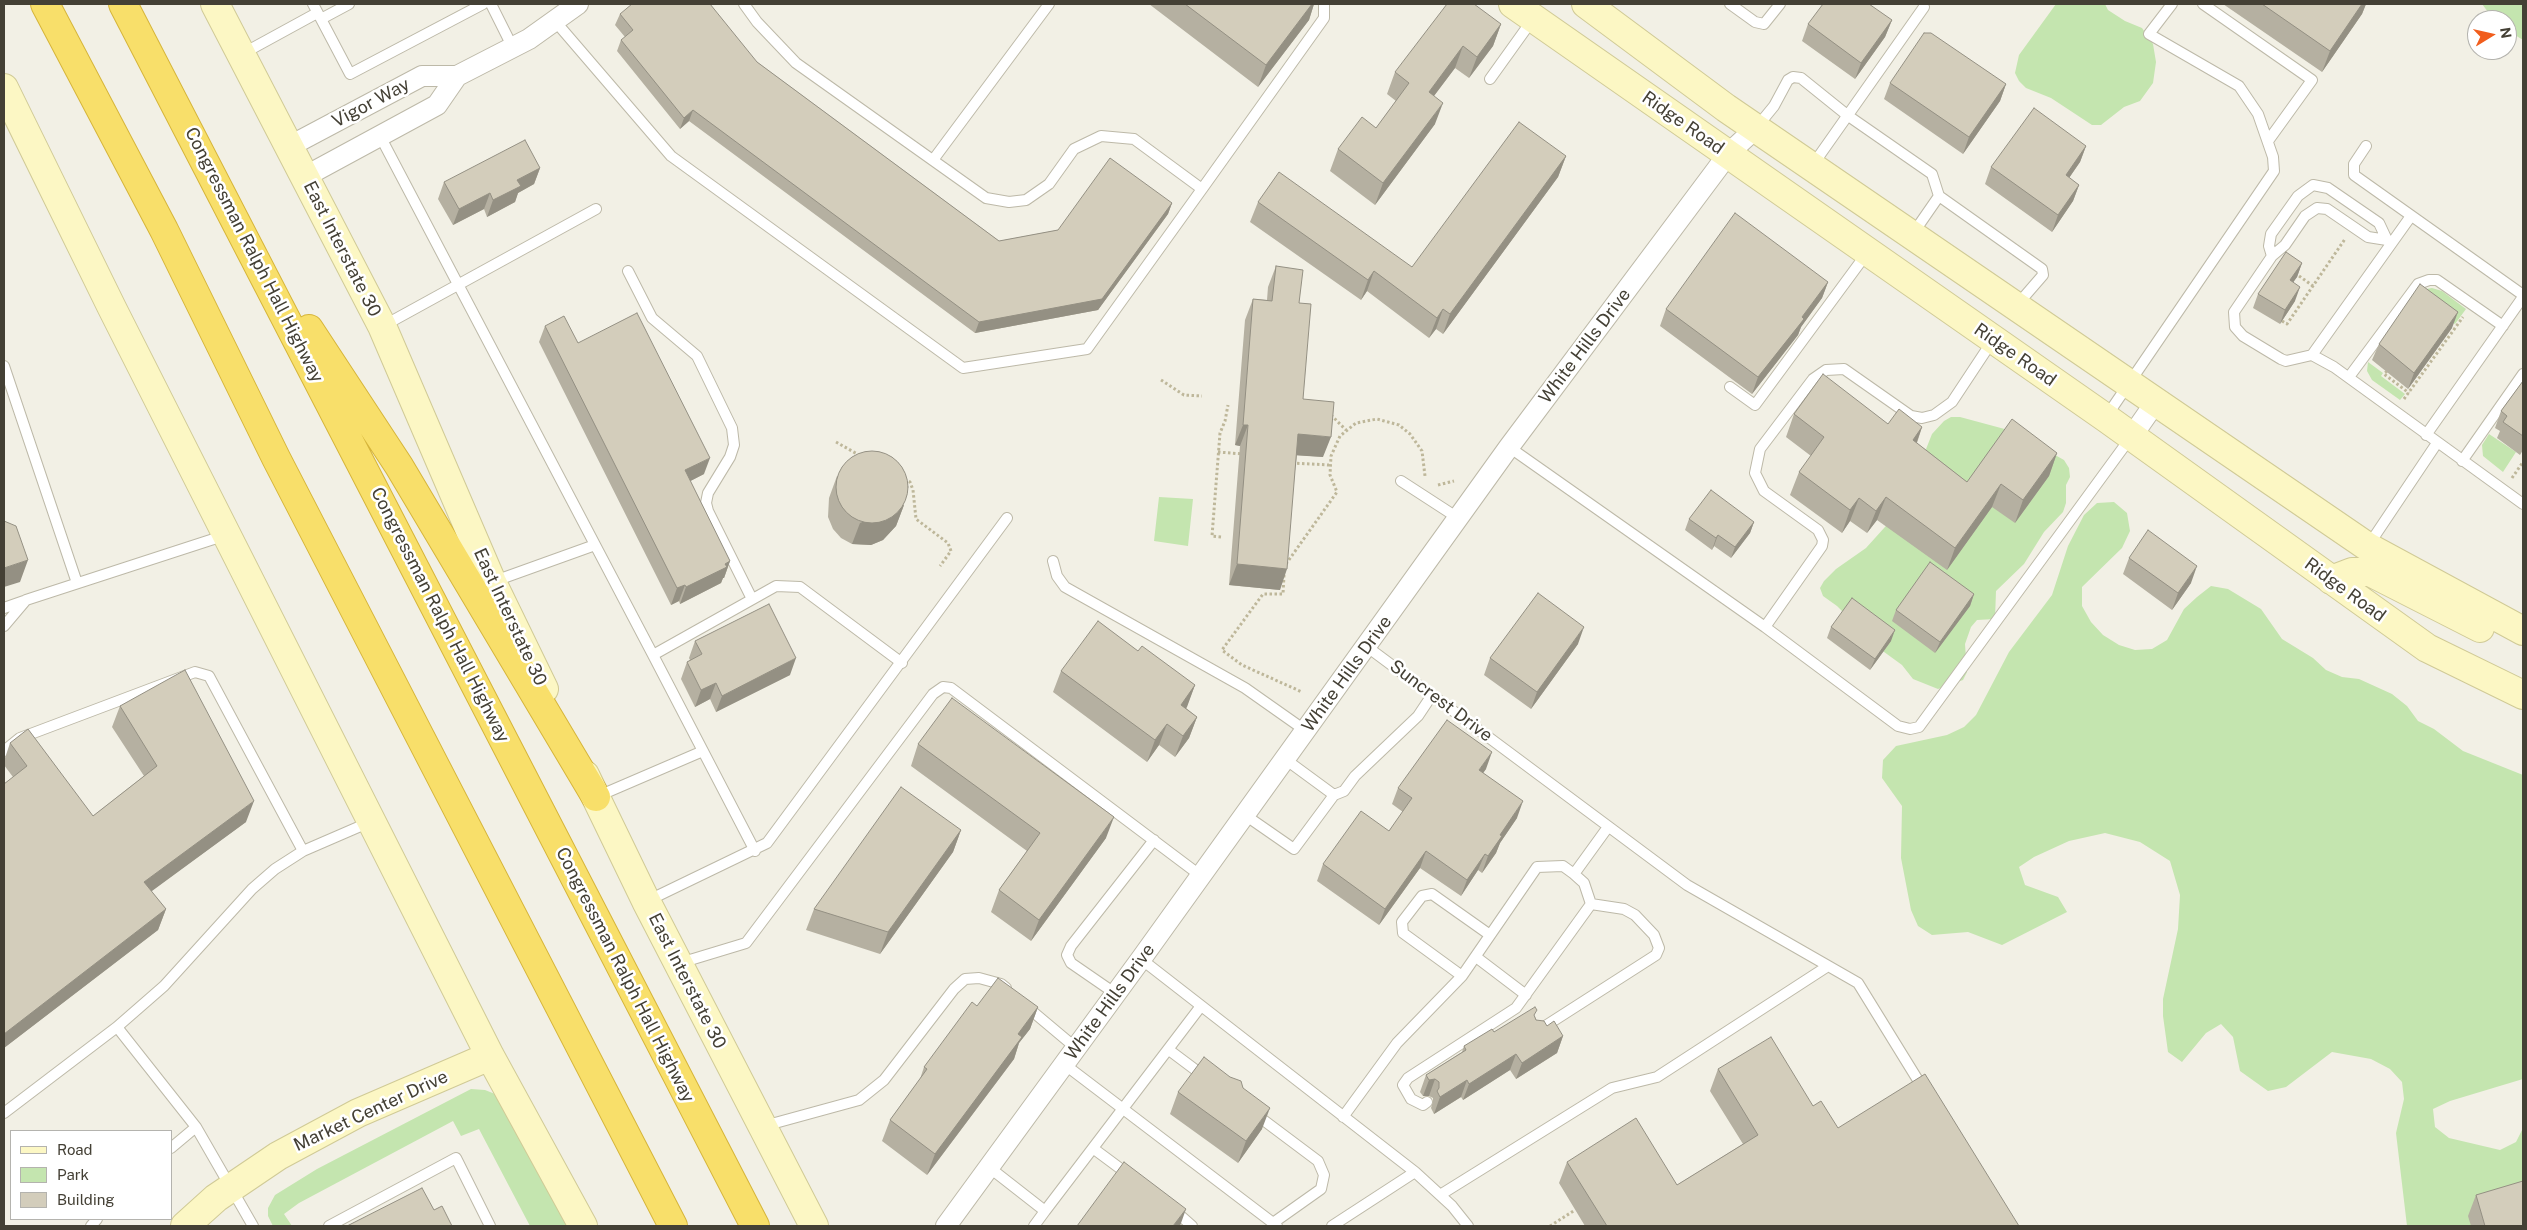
<!DOCTYPE html>
<html>
<head>
<meta charset="utf-8">
<style>
	body { margin:0 }
	#map { position:relative; width:2527px; height:1230px; overflow:hidden; background:#f2f0e5; font-family:"Public Sans",sans-serif }
	canvas { display:block }
	.frame { position:absolute; inset:0; border:5px solid #444035; pointer-events:none }
	.legend { position:absolute; left:10px; top:1130px; width:162px; height:90px; box-sizing:border-box; background:#fff; border:1px solid #b4b3ae; margin:0; padding:6px 9px; list-style:none; font-size:15px; color:#444035 }
	.legend li { display:flex; align-items:center; gap:10px; height:25px }
	.legend b { width:25px; border:1px solid #b4b3ae }
	.north { position:absolute; left:2467px; top:10px; width:50px; height:50px; box-sizing:border-box; background:#fff; border:1px solid #b4b3ae; border-radius:50%; rotate:81deg; font-size:14px; font-weight:700; line-height:20px; text-align:center; color:#444035 }
	.north::after { content:''; display:block; margin:auto; width:18px; height:22px; background:#f15d1c; clip-path:polygon(50% 0,100% 100%,50% 72%,0 100%) }
</style>
</head>
<body>
<div id="map">
<canvas width="2527" height="1230"></canvas>
<div class="frame"></div>
<ul class="legend">
<li><b style="height:6px;background:#fcf7c4"></b>Road</li>
<li><b style="height:14px;background:#c4e5af"></b>Park</li>
<li><b style="height:14px;background:#d3cdbb"></b>Building</li>
</ul>
<div class="north">N</div>
</div>
<script>
const g = document.querySelector('canvas').getContext('2d');
g.lineJoin = 'round';
function fillPath(path, color) {
  g.fillStyle = color;
  g.fill(path, 'evenodd');
}
function poly(rows) {
  const path = new Path2D();
  for (const r of rows) {
    if (r.length === 3) {
      path.moveTo(r[0] + r[2], r[1]);
      path.arc(r[0], r[1], r[2], 0, 2 * Math.PI);
      continue;
    }
    path.moveTo(r[0], r[1]);
    for (let i = 2; i < r.length; i += 2) path.lineTo(r[i], r[i + 1]);
  }
  return path;
}
function stroke(path, color, width, dash) {
  g.strokeStyle = color;
  g.lineWidth = width;
  g.lineCap = dash ? 'butt' : 'round';
  g.setLineDash(dash || []);
  g.stroke(path);
}
function drawText(font, color, halo, rows, align = 'center') {
  g.font = font + ' "Public Sans",sans-serif';
  g.lineWidth = 5;
  g.setLineDash([]);
  g.textBaseline = 'middle';
  g.strokeStyle = halo;
  g.fillStyle = color;
  for (const [text, x, y, turn = 0] of rows) {
    g.save();
    g.translate(x, y);
    g.rotate((+turn || 0) * Math.PI / 180);
    g.textAlign = isNaN(turn) ? turn : align;
    if (halo) g.strokeText(text, 0, 0);
    g.fillText(text, 0, 0);
    g.restore();
  }
}
const green = poly([
	[2056,4,2105,4,2108,10,2125,21,2142,28,2153,44,2156,62,2153,83,2140,101,2124,107,2101,125,2092,125,2051,98,2026,88,2019,81,2015,73,2019,55],
	[2482,4,2523,4,2523,40,2507,30,2507,20,2494,20],
	[2432,288,2442,291,2466,309,2455,324,2447,319,2426,289],
	[2368,362,2383,373,2381,376,2405,394,2400,400,2372,380,2367,371],
	[1951,417,1960,417,2012,431,2064,460,2069,468,2070,477,2066,485,2066,503,2063,512,2044,532,2024,564,1996,591,1995,619,1977,620,1971,627,1965,644,1967,672,1963,680,1938,689,1913,679,1902,665,1880,649,1837,606,1823,596,1820,588,1824,581,1836,569,1866,548,1903,507,1932,434,1944,421],
	[2489,434,2516,452,2503,472,2483,456,2482,445],
	[1159,497,1193,499,1188,546,1154,541],
	[2114,502,2127,513,2130,531,2122,548,2082,587,2082,606,2091,622,2103,635,2119,645,2135,650,2152,649,2167,640,2184,609,2197,597,2211,586,2228,589,2261,609,2282,639,2313,658,2326,670,2342,677,2359,679,2392,694,2407,706,2418,721,2434,729,2463,751,2523,775,2523,1079,2450,1101,2433,1109,2435,1127,2449,1138,2500,1150,2516,1142,2523,1128,2523,1196,2469,1226,2407,1226,2396,1133,2404,1099,2402,1082,2390,1069,2371,1059,2332,1052,2286,1087,2268,1091,2240,1071,2233,1037,2221,1024,2206,1033,2182,1062,2168,1052,2163,1016,2163,999,2178,929,2180,895,2170,861,2140,842,2105,833,2069,841,2034,857,2019,867,2025,885,2058,897,2067,912,2002,945,1968,932,1932,935,1918,926,1911,910,1901,858,1902,806,1882,778,1883,760,1896,746,1947,735,1964,727,1976,715,2009,652,2052,595,2068,546,2084,515,2097,503],
	[471,1089,485,1090,495,1094,506,1103,541,1168,567,1226,530,1226,479,1129,461,1136,453,1121,299,1203,284,1214,292,1226,273,1226,268,1216,268,1208,275,1195,317,1169]
]);
const path = poly([
	[2295,273,2313,286],
	[2282,321,2287,324,2345,239],
	[2387,371,2384,374,2409,393],
	[1161,380,1184,395,1202,396],
	[2404,399,2463,317],
	[1331,415,1346,430],
	[836,442,859,455],
	[1218,452,1243,454],
	[1292,463,1329,465],
	[2512,478,2523,462],
	[904,480,910,482,913,490,916,519,948,543,951,551,940,566],
	[1438,485,1454,481],
	[1221,537,1212,536,1220,433,1225,421,1228,405],
	[1286,564,1337,492,1330,475,1331,456,1340,436,1356,423,1377,419,1399,425,1410,434,1422,451,1425,476],
	[1284,575,1283,594,1263,594,1222,650,1242,665,1302,692],
	[1550,1226,1575,1210]
]);
const lane = poly([
	[313,4,321,19,349,4],
	[491,4,513,48],
	[1730,4,1755,22,1764,24,1780,4],
	[2203,4,2312,80,2268,141],
	[321,19,350,74,483,4],
	[555,21,671,156,963,368,1087,349,1202,189,1134,139,1101,136,1074,149,1049,184,1026,200,1009,202,986,198,796,63,757,22,744,4],
	[242,54,317,13],
	[1490,79,1533,19],
	[1756,128,1774,106,1788,80,1793,77,1801,78,1847,115,1932,174,1939,196,2042,269,2043,275,2017,305],
	[380,136,653,655],
	[2366,146,2354,164,2354,175,2523,295],
	[933,160,1049,4],
	[1812,166,1924,7],
	[1202,189,1324,18,1324,4],
	[1912,235,1939,196],
	[2391,243,2387,240,2379,223,2328,188,2313,185,2298,196,2271,234,2269,246,2272,256,2234,312,2235,327,2243,336,2281,359,2286,361,2312,355,2334,367,2523,504],
	[2272,256,2285,245,2305,216,2317,208,2327,209,2368,237,2387,240],
	[628,271,652,318,697,356,732,428,734,445,730,457,708,493,706,503,708,511,752,599],
	[383,326,596,209],
	[2312,355,2411,216],
	[4,366,77,583],
	[2349,377,2418,284,2429,280,2437,280,2503,326],
	[1730,387,1755,405,1867,253],
	[2106,417,2274,171,2273,157,2258,114,2239,86,2149,34,2172,4],
	[2426,435,2523,297],
	[1509,447,1765,627,1898,726,1910,729,1919,727,2131,437],
	[2462,461,2523,374],
	[1401,481,1458,518],
	[2368,546,2437,443],
	[1053,561,1057,576,1065,587,1245,688,1306,731],
	[492,582,595,545],
	[4,608,24,601],
	[4,626,26,600,226,535],
	[1765,627,1822,546,1823,540,1818,530,1764,491,1755,473,1760,449,1813,379,1826,370,1844,369,1911,416,1922,418,1934,415,1952,402,1993,340],
	[1366,646,1687,885,1858,983,1924,1090],
	[4,751,20,738,195,672,209,676,303,851],
	[1334,795,1344,791,1355,776,1418,716,1432,695],
	[596,797,703,751],
	[1245,815,1294,849,1334,795,1285,759],
	[755,851,653,655,776,586,800,587,902,663],
	[647,901,767,843,1007,518],
	[1476,957,1526,995],
	[1141,959,1415,1172,1452,1206,1468,1226],
	[680,963,746,943,933,694,943,687,951,688,1201,876],
	[1462,976,1403,933,1402,922,1422,896,1432,894,1490,935],
	[1116,994,1071,963,1067,955,1071,946,1154,840],
	[1026,1006,1076,1048],
	[117,1027,196,1127,253,1226],
	[1536,1032,1656,955,1659,948,1654,935,1635,915,1624,909,1591,904],
	[1169,1050,1205,1077],
	[1064,1064,1277,1226],
	[1427,1102,1423,1105,1411,1099,1403,1085,1408,1078,1516,1008,1591,904,1584,883,1574,874],
	[4,1113,117,1027,164,986,252,889,275,869,303,851,370,822],
	[1254,1113,1318,1161,1324,1175,1321,1189,1273,1223],
	[1343,1117,1397,1043,1462,976,1537,867,1563,866,1574,874,1608,827],
	[764,1126,859,1100,884,1080,954,989,965,979,979,978,1001,984,1006,988],
	[171,1148,196,1127],
	[1094,1149,1129,1175],
	[990,1168,1045,1211,1201,1006],
	[1440,1195,1612,1088,1657,1077,1828,966],
	[1174,1210,1192,1226],
	[91,1226,97,1219],
	[329,1226,456,1158,490,1226],
	[1034,1226,1045,1211],
	[1332,1226,1415,1172]
]);
const street = poly([
	[290,146,422,76,457,76,529,39,578,4],
	[306,176,437,105,457,76],
	[2132,436,2155,403],
	[946,1226,1141,959,1509,447,1717,169,1728,154,1756,128]
]);
const secondary = poly([
	[215,4,382,326,492,582,544,689],
	[1513,4,2106,418,2427,648,2523,695],
	[1586,4,1726,108,2368,547,2523,631],
	[4,88,112,308,490,1056,583,1226],
	[2331,580,2352,572,2370,572,2480,628],
	[585,775,646,901,814,1226],
	[185,1226,216,1198,278,1156,358,1113,490,1056]
]);
const highway = poly([
	[45,4,164,230,276,458,673,1226],
	[123,4,755,1226],
	[309,329,399,466,596,797]
]);
const wall = poly([
	[1149,4,1314,4,1309,20,1258,87],
	[2223,4,2366,4,2362,14,2322,72],
	[620,14,757,62,999,241,1058,230,1172,203,1168,214,1098,310,975,333,689,121,680,129,617,51,621,40,625,37,615,25],
	[1892,20,1885,37,1855,79,1802,41,1808,24],
	[1501,24,1493,46,1469,78,1455,68,1434,96,1435,124,1375,205,1330,171,1338,149,1376,128,1396,101,1387,94,1395,72],
	[1890,83,2006,84,2000,101,1963,154,1884,99],
	[2086,146,2080,162,2069,178,2079,185,2073,201,2052,232,1985,184,1991,167],
	[1566,156,1558,177,1443,334,1436,329,1429,338,1367,291,1361,300,1250,222,1258,202,1412,267],
	[540,168,534,184,518,193,515,202,487,217,484,209,453,225,438,199,444,182],
	[2302,263,2297,277,2293,282,2295,301,2280,324,2253,308,2258,294],
	[1276,266,1299,303,1303,399,1323,457,1297,455,1280,590,1229,585,1240,446,1235,445,1245,320,1253,299,1267,300,1268,287],
	[1828,282,1822,298,1801,327,1798,335,1752,394,1660,326,1666,309],
	[545,326,578,343,704,474,690,481,730,561,724,578,723,578,721,583,680,604,679,601,671,605,539,342],
	[2452,328,2408,389,2372,360,2379,344],
	[2523,381,2523,450,2520,455,2497,438,2500,431,2495,428,2501,411],
	[1794,414,1922,427,1917,443,1967,482,2057,453,2049,476,2015,523,1992,507,1947,570,1877,520,1867,533,1850,521,1842,533,1790,495,1799,472,1811,456,1786,437],
	[837,476,904,505,896,526,883,540,871,545,852,544,841,538,833,529,828,517,829,498],
	[1689,519,1754,522,1750,533,1731,558,1714,546,1712,550,1685,530],
	[2129,558,2191,583,2172,610,2123,574],
	[1974,594,1970,606,1935,653,1892,621,1896,610],
	[1831,627,1891,641,1870,670,1827,638],
	[695,641,790,675,716,712,710,699,695,707,681,679,687,662,690,660,689,658],
	[1578,644,1531,709,1484,675,1490,658],
	[1138,651,1195,685,1186,708,1197,717,1189,738,1175,757,1159,745,1147,762,1053,692,1061,671],
	[120,706,246,822,151,891,166,909,158,930,4,1048,4,784,13,777,4,765,4,761,10,743,93,816,144,776,112,727],
	[918,744,1106,838,1031,941,991,912,999,890,1027,851,911,766],
	[1486,769,1483,773,1517,818,1500,843,1496,853,1482,873,1478,870,1461,896,1420,868,1379,925,1317,881,1323,864,1389,831,1403,812,1392,804,1398,788],
	[961,830,953,852,880,954,806,930,814,909],
	[977,1006,1038,1007,1030,1029,1019,1043,1014,1059,927,1175,882,1141,890,1120,920,1079,924,1067],
	[1535,1017,1536,1020,1563,1036,1557,1053,1516,1079,1510,1070,1463,1100,1461,1097,1434,1114,1431,1108,1433,1101,1433,1098,1429,1096,1423,1096,1420,1092,1426,1075,1462,1052,1464,1046,1494,1032],
	[1718,1069,1813,1106,1838,1128,2019,1226,1585,1226,1559,1183,1567,1162,1677,1185,1743,1144,1710,1091],
	[1243,1088,1262,1129,1238,1163,1170,1114,1178,1092],
	[2476,1195,2523,1226,2471,1226,2468,1216]
]);
const shadedWall = poly([
	[1312,4,1314,4,1309,20,1258,87,1266,65],
	[2362,4,2366,4,2362,14,2322,72,2330,51],
	[1892,20,1885,37,1855,79,1861,63],
	[1501,24,1493,46,1469,78,1477,57],
	[1463,46,1455,68,1421,113,1429,92],
	[2006,84,2000,101,1963,154,1969,137],
	[1443,103,1435,124,1375,205,1383,183],
	[693,110,689,121,680,129,684,118],
	[2086,146,2080,162,2060,191,2066,175],
	[1566,156,1558,177,1443,334,1450,314],
	[540,168,534,184,518,193,515,202,487,217,493,200,517,180],
	[2079,185,2073,201,2052,232,2058,215],
	[490,193,484,209,453,225,459,209],
	[1172,203,1168,214,1098,310,975,333,979,322],
	[2302,263,2297,277,2285,294,2290,280],
	[1374,271,1367,291,1361,300,1368,280],
	[1828,282,1822,298,1801,327,1798,335,1752,394,1758,377],
	[2300,287,2295,301,2280,324,2285,310],
	[1443,309,1436,329,1429,338,1437,318],
	[2458,312,2452,328,2408,389,2414,373],
	[1243,425,1248,425,1240,446,1235,445],
	[1922,427,1914,450,1913,440],
	[1298,434,1331,437,1323,457,1291,455],
	[2057,453,2049,476,2015,523,2023,500],
	[710,458,704,474,679,487,685,470],
	[2001,484,1992,507,1947,570,1955,548],
	[1886,497,1877,520,1867,533,1876,511],
	[1859,498,1850,521,1842,533,1850,510],
	[904,505,896,526,883,540,871,545,852,544,860,523],
	[1754,522,1750,533,1731,558,1735,547],
	[1718,535,1714,546,1712,550,1716,538],
	[28,560,20,582,4,587,4,568],
	[730,561,724,578,723,578,721,583,680,604,686,587],
	[1237,564,1287,569,1280,590,1229,585],
	[2197,566,2191,583,2172,610,2178,593],
	[685,585,679,601,671,605,677,588],
	[1974,594,1970,606,1935,653,1940,642],
	[1584,627,1578,644,1531,709,1537,692],
	[1895,630,1891,641,1870,670,1875,659],
	[796,658,790,675,716,712,722,696],
	[716,683,710,699,695,707,701,690],
	[1195,685,1187,707,1173,726,1181,705],
	[1197,717,1189,738,1175,757,1183,736],
	[1167,724,1159,745,1147,762,1155,740],
	[1492,752,1486,769,1473,787,1479,770],
	[254,801,246,822,137,902,144,882],
	[1523,801,1517,818,1500,843,1496,853,1482,873,1488,856,1500,835],
	[1114,817,1106,838,1031,941,1039,920],
	[961,830,953,852,880,954,888,932],
	[1426,851,1420,868,1379,925,1385,909],
	[1485,854,1478,870,1461,896,1467,880],
	[166,909,158,930,4,1048,4,1034],
	[1038,1007,1030,1029,1019,1043,1014,1059,927,1175,935,1154,1018,1034],
	[1563,1036,1557,1053,1516,1079,1522,1063],
	[1516,1054,1510,1070,1463,1100,1469,1084],
	[1435,1079,1429,1096,1423,1096,1429,1080],
	[1467,1080,1461,1097,1434,1114,1440,1097],
	[1270,1108,1262,1129,1238,1163,1246,1141],
	[1186,1209,1180,1226,1173,1226]
]);
const building = poly([
	[632,4,710,4,757,62,999,241,1058,230,1110,158,1172,203,1102,299,979,322,693,110,684,118,621,40,633,30,620,14,632,4],
	[1185,4,1312,4,1266,65,1185,4],
	[1447,4,1474,4,1501,24,1477,57,1463,46,1429,92,1443,103,1383,183,1338,149,1362,117,1376,128,1409,83,1395,72,1447,4],
	[1823,4,1869,4,1892,20,1861,63,1808,24,1823,4],
	[2262,4,2362,4,2330,51,2262,4],
	[1924,33,1931,33,2006,84,1969,137,1890,83,1924,33],
	[2034,108,2086,146,2066,175,2079,185,2058,215,1991,167,2034,108],
	[1519,122,1566,156,1450,314,1443,309,1437,318,1374,271,1368,280,1258,202,1279,172,1412,267,1519,122],
	[525,140,540,168,517,180,521,186,493,200,490,193,459,209,444,182,525,140],
	[1735,213,1828,282,1802,317,1804,319,1758,377,1666,309,1735,213],
	[2286,252,2302,263,2290,280,2300,287,2285,310,2258,294,2286,252],
	[1276,266,1303,270,1299,303,1311,304,1303,399,1334,402,1331,437,1298,434,1287,569,1237,564,1248,425,1243,425,1253,299,1272,301,1276,266],
	[2420,284,2458,312,2414,373,2379,344,2420,284],
	[637,313,710,458,685,470,730,561,725,564,727,567,686,587,685,585,677,588,545,326,564,316,578,343,637,313],
	[1823,374,1888,424,1899,409,1922,427,1913,440,1967,482,2012,419,2057,453,2023,500,2001,484,1955,548,1886,497,1876,511,1859,498,1850,510,1799,472,1824,437,1794,414,1823,374],
	[2523,381,2523,436,2503,422,2507,416,2501,411,2523,381],
	[872,487,36],
	[1711,490,1754,522,1735,547,1718,535,1716,538,1689,519,1711,490],
	[4,521,16,526,28,560,4,568,4,521],
	[2148,530,2197,566,2178,593,2129,558,2148,530],
	[1930,562,1974,594,1940,642,1896,610,1930,562],
	[1538,593,1584,627,1537,692,1490,658,1538,593],
	[1852,598,1895,630,1875,659,1831,627,1852,598],
	[769,604,796,658,722,696,716,683,701,690,687,662,702,654,695,641,769,604],
	[1098,621,1138,651,1142,646,1195,685,1181,705,1197,717,1183,736,1167,724,1155,740,1061,671,1098,621],
	[185,670,254,801,144,882,166,909,4,1034,4,784,27,766,10,743,28,729,93,816,157,766,120,706,185,670],
	[952,698,1114,817,1039,920,999,890,1040,833,918,744,952,698],
	[1447,720,1492,752,1479,770,1523,801,1500,835,1502,836,1488,856,1485,854,1467,880,1426,851,1385,909,1323,864,1361,811,1389,831,1412,798,1398,788,1447,720],
	[901,787,961,830,888,932,814,909,901,787],
	[998,978,1038,1007,1018,1034,1022,1037,935,1154,890,1120,927,1069,924,1067,972,1002,977,1006,998,978],
	[1535,1007,1537,1010,1534,1015,1536,1020,1544,1021,1547,1026,1554,1021,1563,1036,1522,1063,1516,1054,1469,1084,1467,1080,1440,1097,1437,1091,1439,1088,1439,1082,1435,1079,1429,1080,1426,1075,1466,1050,1464,1046,1492,1029,1494,1032,1535,1007],
	[1771,1037,1813,1106,1821,1101,1838,1128,1925,1074,2019,1226,1607,1226,1567,1162,1636,1118,1677,1185,1758,1135,1718,1069,1771,1037],
	[1204,1057,1230,1077,1241,1081,1243,1088,1270,1108,1246,1141,1178,1092,1204,1057],
	[1124,1162,1186,1209,1173,1226,1077,1226,1124,1162],
	[2523,1181,2523,1226,2485,1226,2476,1195,2523,1181],
	[422,1188,434,1210,442,1206,452,1226,347,1226,422,1188]
]);
const streetNames = [
	["Vigor Way",371,103,-28],
	["Ridge Road",1683,123,35],
	["East Interstate 30",342,249,63],
	["Congressman Ralph Hall Highway",254,255,63],
	["White Hills Drive",1585,346,-53],
	["Ridge Road",2015,355,35],
	["Ridge Road",2345,590,36],
	["Congressman Ralph Hall Highway",440,615,63],
	["East Interstate 30",510,617,65],
	["White Hills Drive",1347,674,-54],
	["Suncrest Drive",1441,701,37],
	["Congressman Ralph Hall Highway",625,975,63],
	["East Interstate 30",687,981,63],
	["White Hills Drive",1110,1002,-54],
	["Market Center Drive",371,1111,-25]
];
fillPath(green, '#c4e5af');
stroke(lane, '#bdb9a8', 12);
stroke(street, '#bdb9a8', 22);
stroke(secondary, '#d0ca96', 30);
stroke(highway, '#d6b53a', 30);
stroke(path, '#beb79a', 3, [2.5, 2.5]);
stroke(lane, '#fff', 10);
stroke(street, '#fff', 20);
stroke(secondary, '#fcf7c4', 28);
stroke(highway, '#f8df6a', 28);
fillPath(wall, '#b5b0a1');
fillPath(shadedWall, '#949083');
fillPath(building, '#d3cdbb');
stroke(building, '#949083', 1);
drawText('18px', '#444035', '#fff', streetNames);
</script>
</body>
</html>
